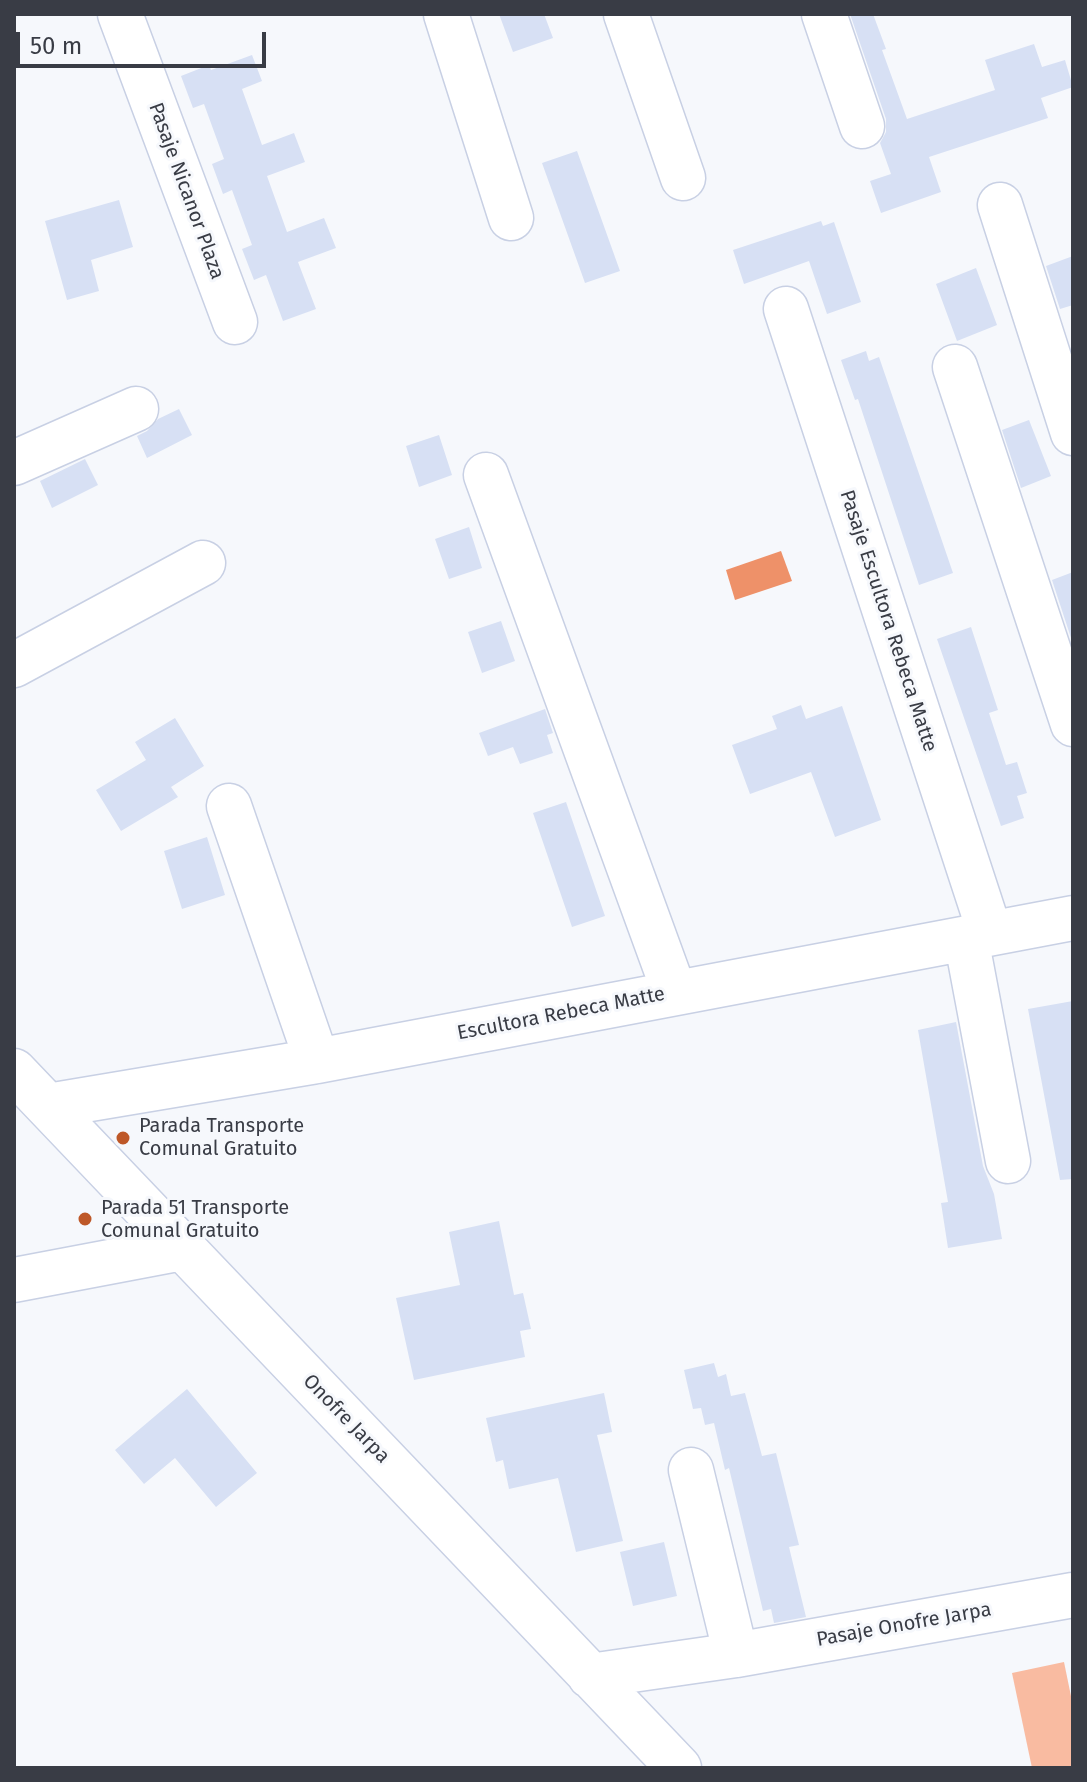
<!DOCTYPE html>
<html>
<head>
<meta charset="utf-8">
<style>
	body { margin:0 }
	#map { position:relative; width:1087px; height:1782px; overflow:hidden; background:#f6f8fc; font-family:"Fira Sans",sans-serif }
	canvas { display:block }
	.frame { position:absolute; inset:0; border:16px solid #393c45; pointer-events:none }
	.scale { position:absolute; left:16px; top:32px; width:250px; height:36px; box-sizing:border-box; border:4px solid #393c45; border-top:0; padding-left:10px; font-size:24px; line-height:28px; white-space:nowrap; color:#393c45; -webkit-text-stroke:6px #f6f8fc; paint-order:stroke }
</style>
</head>
<body>
<div id="map">
<canvas width="1087" height="1782"></canvas>
<div class="frame"></div>
<div class="scale">50 m</div>
</div>
<script>
const g = document.querySelector('canvas').getContext('2d');
g.lineJoin = 'round';
function fillPath(path, color) {
  g.fillStyle = color;
  g.fill(path, 'evenodd');
}
function poly(rows) {
  const path = new Path2D();
  for (const r of rows) {
    path.moveTo(r[0], r[1]);
    for (let i = 2; i < r.length; i += 2) path.lineTo(r[i], r[i + 1]);
  }
  return path;
}
function stroke(path, color, width, dash) {
  g.strokeStyle = color;
  g.lineWidth = width;
  g.lineCap = dash ? 'butt' : 'round';
  g.setLineDash(dash || []);
  g.stroke(path);
}
function drawText(font, color, halo, rows, align = 'center') {
  g.font = font + ' "Fira Sans",sans-serif';
  g.lineWidth = 6;
  g.setLineDash([]);
  g.textBaseline = 'middle';
  g.strokeStyle = halo;
  g.fillStyle = color;
  for (const [text, x, y, turn = 0] of rows) {
    g.save();
    g.translate(x, y);
    g.rotate((+turn || 0) * Math.PI / 180);
    g.textAlign = isNaN(turn) ? turn : align;
    if (halo) g.strokeText(text, 0, 0);
    g.fillText(text, 0, 0);
    g.restore();
  }
}
const green = poly([
	[1064,1662,1073,1706,1073,1768,1032,1768,1012,1673]
]);
const water = poly([
	[781,551,792,581,735,600,726,570]
]);
const building = poly([
	[499,14,544,14,553,38,513,52],
	[850,14,873,14,886,49,882,50,907,119,995,90,985,60,1034,44,1042,67,1065,60,1073,87,1041,98,1048,118,929,157,941,192,881,213,870,181,891,174,880,143,886,132,886,119],
	[252,55,262,81,242,89,262,145,294,133,305,162,267,176,287,232,324,218,336,248,298,262,316,309,283,321,266,275,254,280,242,249,252,245,232,190,223,194,212,164,224,159,204,104,193,108,181,76,209,65,211,70],
	[577,151,620,271,585,283,542,163],
	[119,200,133,247,91,260,99,291,67,300,45,221],
	[821,221,823,226,834,222,861,302,827,314,809,261,744,284,733,250],
	[1073,256,1073,305,1060,309,1046,266],
	[976,268,997,325,957,341,936,284],
	[866,351,869,361,879,357,953,573,919,585,858,399,855,400,841,360],
	[179,409,192,435,147,458,137,436,147,431,158,419],
	[1029,420,1051,476,1021,488,1002,430],
	[439,435,452,475,419,487,406,446],
	[85,459,98,485,52,508,40,481],
	[469,527,482,568,449,579,435,539],
	[1073,572,1073,644,1052,580],
	[501,621,515,661,482,673,468,632],
	[971,627,998,710,989,713,1006,765,1017,762,1027,793,1017,796,1024,818,1001,826,937,639],
	[801,705,806,719,842,706,881,820,835,837,811,772,750,794,732,745,777,729,772,716],
	[545,709,553,733,547,735,553,753,520,764,513,747,488,756,479,733],
	[175,718,204,766,171,787,178,797,121,831,96,790,146,760,135,742],
	[566,802,605,916,572,927,533,813],
	[207,837,225,895,182,909,164,851],
	[1073,1001,1073,1179,1060,1180,1028,1009],
	[956,1022,983,1166,994,1194,1002,1239,948,1248,941,1203,948,1202,918,1030],
	[499,1221,514,1295,523,1293,531,1329,520,1331,525,1357,414,1380,396,1298,460,1285,449,1232],
	[714,1363,718,1377,726,1374,731,1396,745,1393,762,1456,776,1453,799,1545,789,1547,806,1617,774,1623,771,1609,763,1611,729,1468,725,1470,714,1423,705,1425,701,1408,693,1409,684,1370],
	[187,1389,257,1473,216,1507,175,1458,144,1484,115,1450],
	[604,1393,612,1432,597,1435,623,1541,576,1552,558,1478,509,1489,503,1460,496,1462,486,1418],
	[664,1542,677,1596,633,1606,620,1552]
]);
const minor = poly([
	[120,14,235,322],
	[446,14,511,218],
	[626,14,683,178],
	[824,14,862,126],
	[1000,205,1073,433],
	[786,309,990,933],
	[955,367,1073,724],
	[14,463,136,409],
	[486,475,674,991],
	[14,665,203,563],
	[229,806,317,1061],
	[966,938,1008,1161],
	[14,1071,679,1768],
	[48,1106,317,1061,1073,918],
	[14,1280,183,1248],
	[691,1470,736,1655],
	[590,1676,736,1655,1073,1595]
]);
const markers = [
	[123,1138,8,"#be5828"],
	[85,1219,8,"#be5828"]
];
const streetNames = [
	["Pasaje Nicanor Plaza",186,191,70],
	["Pasaje Escultora Rebeca Matte",888,621,72],
	["Escultora Rebeca Matte",561,1014,-11],
	["Onofre Jarpa",346,1419,46],
	["Pasaje Onofre Jarpa",904,1625,-10]
];
const poiNames = [
	["Parada Transporte",139,1126],
	["Comunal Gratuito",139,1149],
	["Parada 51 Transporte",101,1208],
	["Comunal Gratuito",101,1231]
];
fillPath(green, '#f9bba1');
fillPath(water, '#ee9169');
fillPath(building, '#d7e0f4');
stroke(minor, '#c8d0e4', 47);
stroke(minor, '#fff', 44);
for (const [x, y, r, color] of markers) {
  const dot = new Path2D();
  dot.arc(x, y, r, 0, 2 * Math.PI);
  g.fillStyle = color;
  g.fill(dot);
  stroke(dot, '#f6f8fc', 3);
}
drawText('20px', '#393c45', '#f6f8fc', streetNames);
drawText('20px', '#393c45', '#f6f8fc', poiNames, 'left');
</script>
</body>
</html>
